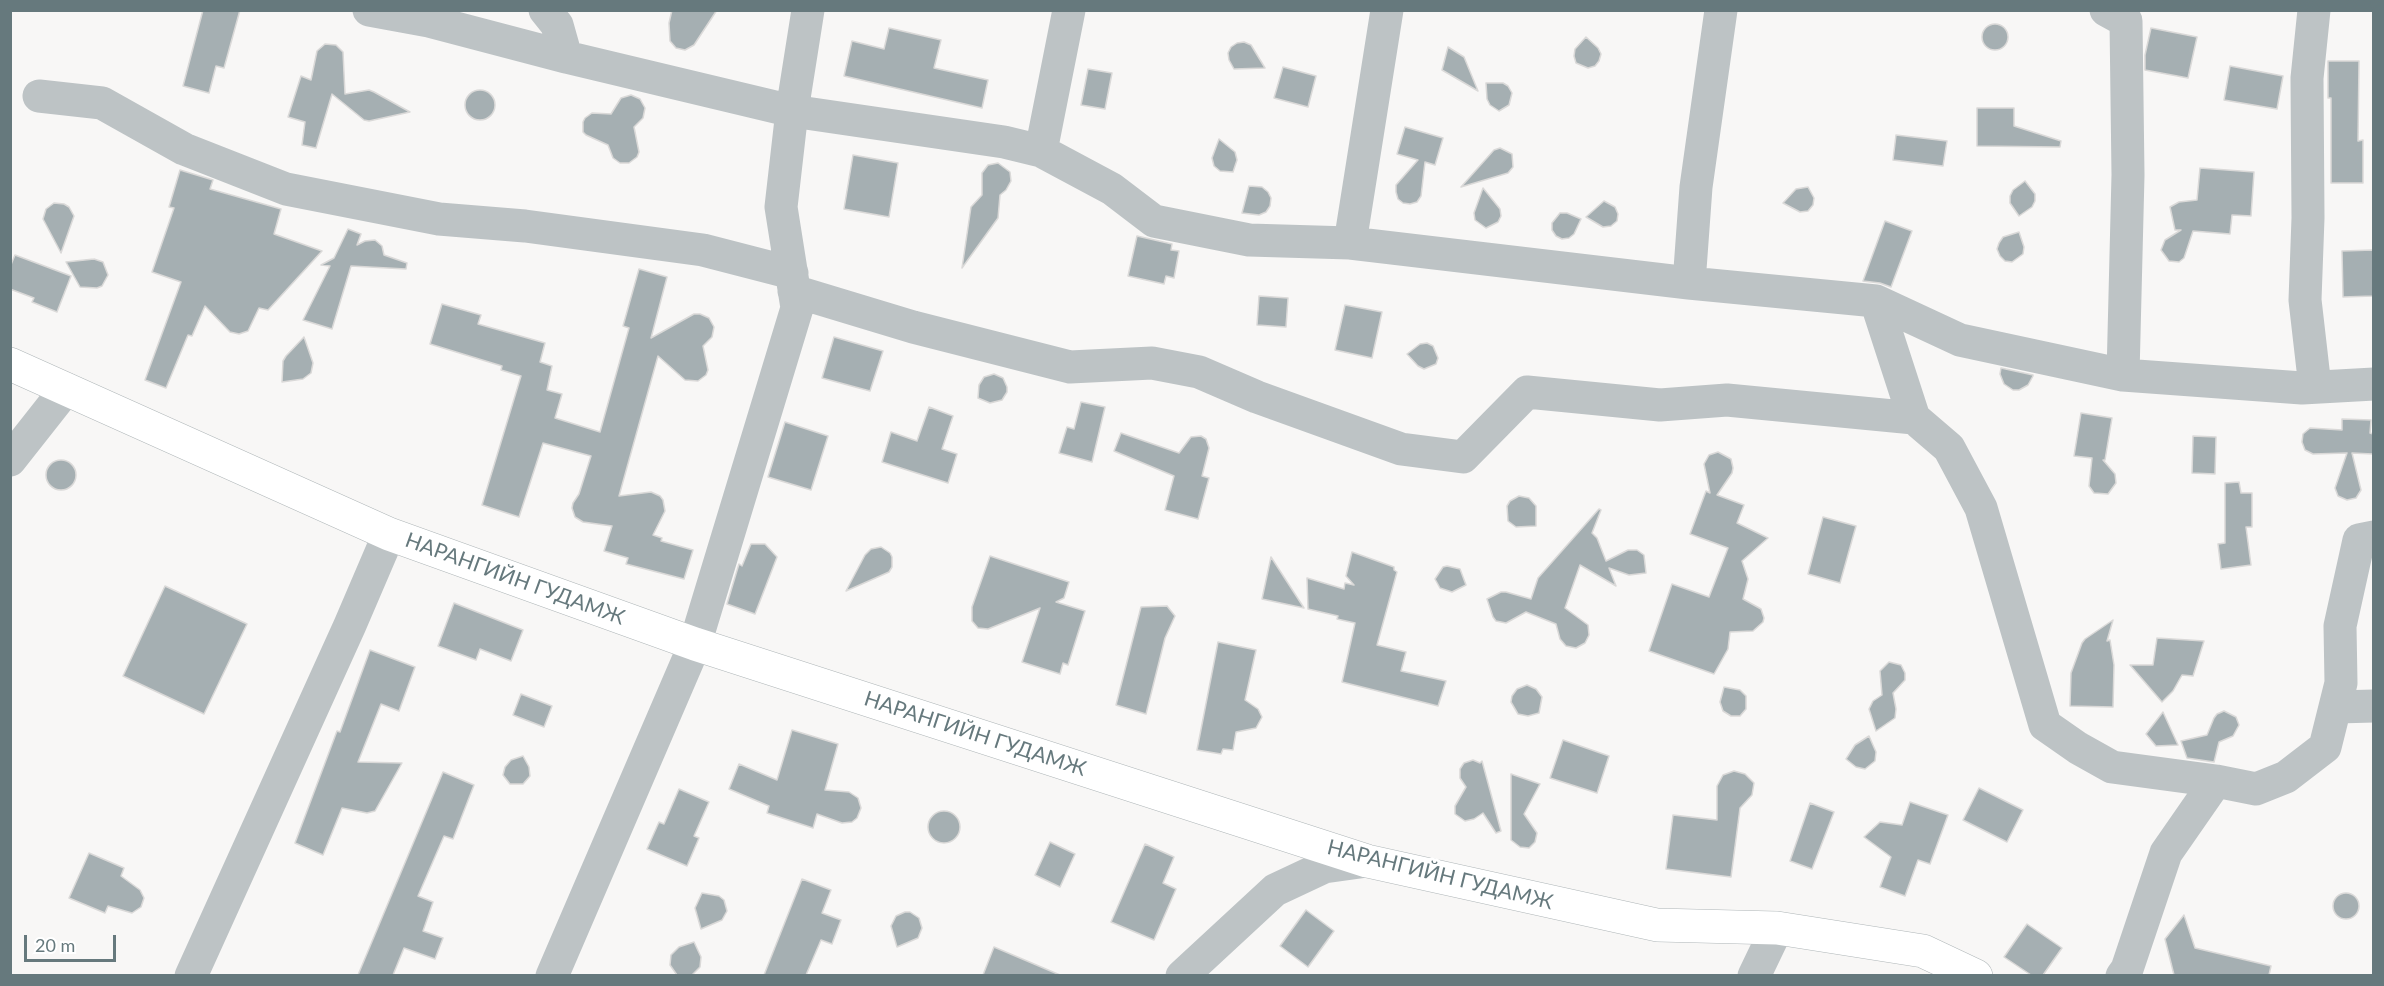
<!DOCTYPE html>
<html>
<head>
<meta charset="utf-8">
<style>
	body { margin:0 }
	#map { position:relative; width:2384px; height:986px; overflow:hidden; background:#f8f7f6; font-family:Lato,sans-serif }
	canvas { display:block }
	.frame { position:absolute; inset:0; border:12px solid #66797d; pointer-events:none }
	.scale { position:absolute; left:24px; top:935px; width:92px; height:27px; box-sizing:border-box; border:3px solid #66797d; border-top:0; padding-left:8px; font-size:18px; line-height:21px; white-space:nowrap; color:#66797d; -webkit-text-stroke:4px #fff; paint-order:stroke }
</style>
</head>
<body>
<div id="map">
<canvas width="2384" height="986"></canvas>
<div class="frame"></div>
<div class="scale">20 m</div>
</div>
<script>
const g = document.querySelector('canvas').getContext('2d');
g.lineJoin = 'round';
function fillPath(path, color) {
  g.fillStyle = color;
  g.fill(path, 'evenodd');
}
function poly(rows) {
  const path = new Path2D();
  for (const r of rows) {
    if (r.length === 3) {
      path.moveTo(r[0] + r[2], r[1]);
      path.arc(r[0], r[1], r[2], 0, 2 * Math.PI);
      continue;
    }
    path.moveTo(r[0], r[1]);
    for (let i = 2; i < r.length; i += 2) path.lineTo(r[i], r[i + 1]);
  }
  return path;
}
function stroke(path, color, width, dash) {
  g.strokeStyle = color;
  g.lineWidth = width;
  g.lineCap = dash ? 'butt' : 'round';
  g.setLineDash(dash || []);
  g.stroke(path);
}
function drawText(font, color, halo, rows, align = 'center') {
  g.font = font + ' Lato,sans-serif';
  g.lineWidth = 6;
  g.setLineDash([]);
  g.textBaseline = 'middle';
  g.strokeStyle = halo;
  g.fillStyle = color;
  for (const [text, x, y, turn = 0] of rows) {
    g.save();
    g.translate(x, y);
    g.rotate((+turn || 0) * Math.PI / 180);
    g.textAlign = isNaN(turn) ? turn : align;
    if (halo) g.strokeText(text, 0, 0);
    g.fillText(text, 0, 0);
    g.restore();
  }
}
const building = poly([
	[203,10,240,10,224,68,216,66,209,93,183,86,203,10],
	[672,10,717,10,694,45,685,50,676,48,670,41,669,23,672,10],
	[1995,37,13],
	[889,28,941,40,934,68,988,80,982,108,844,76,852,41,884,49,889,28],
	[2151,28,2197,37,2188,78,2145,70,2145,55,2151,28],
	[1586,37,1598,48,1601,54,1599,61,1595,66,1588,68,1576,63,1574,56,1575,49,1586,37],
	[1244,42,1251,45,1265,68,1234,69,1229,60,1228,53,1231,47,1237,43,1244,42],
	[325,44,336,45,343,52,345,94,369,90,374,92,410,112,369,121,364,120,332,94,316,148,302,145,305,122,288,117,301,76,311,80,317,51,325,44],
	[1448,47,1464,57,1478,91,1442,70,1448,47],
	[2328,61,2359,61,2358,141,2363,140,2363,183,2331,183,2331,98,2328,98,2328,61],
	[2230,66,2283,76,2277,109,2224,100,2230,66],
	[1283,67,1316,76,1308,107,1274,98,1283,67],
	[1088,69,1112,73,1105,109,1081,105,1088,69],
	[1486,83,1503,83,1508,86,1512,93,1509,105,1499,111,1490,105,1487,99,1486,83],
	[480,105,15],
	[631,95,640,99,645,108,643,118,634,127,639,152,637,157,629,163,620,163,613,158,608,145,586,135,583,132,583,122,585,118,592,113,611,114,621,98,631,95],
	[1977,108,2014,108,2014,126,2061,141,2060,147,1977,146,1977,108],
	[1405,127,1443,138,1435,165,1425,162,1421,196,1417,202,1410,204,1403,203,1398,199,1396,192,1396,185,1418,160,1397,154,1405,127],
	[1896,135,1947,141,1943,166,1893,160,1896,135],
	[1219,139,1235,152,1237,160,1233,172,1220,171,1214,166,1212,158,1219,139],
	[1500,148,1512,154,1513,167,1508,173,1461,187,1494,150,1500,148],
	[853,155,898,163,889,217,844,209,853,155],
	[998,163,1010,172,1011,181,1006,190,1000,195,998,218,962,268,971,207,982,195,982,173,988,165,998,163],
	[2200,168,2254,172,2251,216,2232,215,2230,234,2193,231,2184,258,2179,262,2169,261,2161,250,2165,240,2181,230,2175,230,2170,207,2179,202,2197,200,2200,168],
	[180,170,213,180,210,189,281,209,274,234,322,251,268,310,259,308,248,331,239,334,230,332,205,306,192,336,188,335,166,388,145,380,181,282,152,272,174,208,169,207,180,170],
	[2025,181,2035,194,2035,201,2032,207,2019,216,2010,203,2010,196,2013,190,2025,181],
	[1249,186,1262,187,1268,192,1271,198,1270,206,1266,212,1259,215,1242,213,1249,186],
	[1808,187,1814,198,1813,205,1808,211,1800,212,1783,203,1796,189,1808,187],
	[1483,188,1500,209,1501,216,1498,222,1486,228,1475,220,1474,213,1483,188],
	[1604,201,1615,207,1618,214,1617,221,1611,226,1603,227,1586,217,1604,201],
	[54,203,64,204,69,207,74,216,61,253,43,219,46,209,54,203],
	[1560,213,1567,213,1581,219,1574,234,1569,238,1562,239,1556,236,1552,230,1552,223,1560,213],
	[1885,221,1912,231,1891,287,1880,283,1863,281,1885,221],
	[348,229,361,234,357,245,365,241,375,240,382,246,384,255,407,263,406,269,351,266,332,329,303,320,330,266,321,265,334,258,348,229],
	[2019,232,2024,247,2023,254,2012,262,2005,261,2000,256,1997,249,1999,243,2003,237,2019,232],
	[1137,236,1172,244,1171,250,1179,251,1174,278,1166,276,1164,284,1128,276,1137,236],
	[2373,250,2373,296,2343,297,2342,251,2373,250],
	[15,255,71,276,57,312,32,302,34,298,10,289,10,267,15,255],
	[94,259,103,262,108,275,102,286,97,288,80,287,66,262,94,259],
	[639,269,667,277,651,338,694,314,700,314,709,318,714,327,712,337,703,346,708,370,706,375,698,381,685,380,658,356,619,496,651,492,660,496,663,500,665,511,653,535,662,538,661,541,693,550,684,579,626,564,628,558,604,551,612,526,583,522,575,517,572,508,573,503,579,494,591,456,543,443,519,517,482,505,521,376,501,370,502,366,430,344,442,304,481,315,478,324,545,343,540,362,552,366,547,390,562,394,555,418,600,432,629,328,623,326,639,269],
	[1259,296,1288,298,1286,327,1257,325,1259,296],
	[1345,305,1382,312,1372,358,1335,350,1345,305],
	[304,337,313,363,311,373,303,379,282,382,283,361,286,356,304,337],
	[834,337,883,351,870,391,822,378,834,337],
	[1427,343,1433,346,1438,358,1436,364,1424,369,1418,366,1407,354,1420,344,1427,343],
	[2001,368,2033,375,2033,376,2028,385,2019,390,2013,390,2004,384,2000,374,2001,368],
	[994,374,1003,378,1007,387,1007,392,1002,400,990,403,978,398,979,385,984,377,994,374],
	[1081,402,1105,407,1092,462,1059,453,1067,427,1074,429,1081,402],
	[929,407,953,416,942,449,957,454,948,483,882,462,891,432,917,441,929,407],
	[2081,413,2112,418,2105,460,2103,460,2115,474,2116,483,2108,494,2094,493,2089,486,2092,458,2074,456,2081,413],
	[2342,419,2371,420,2370,433,2373,434,2373,454,2352,453,2361,490,2356,498,2347,500,2338,496,2335,488,2347,453,2313,454,2305,450,2302,442,2303,434,2310,428,2342,430,2342,419],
	[785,422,828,436,811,490,768,477,785,422],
	[1121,433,1179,453,1191,437,1201,436,1206,439,1209,448,1202,476,1209,478,1198,519,1165,510,1174,476,1114,451,1121,433],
	[2193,436,2216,437,2215,474,2192,473,2193,436],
	[1718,452,1731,459,1733,468,1732,473,1717,495,1744,505,1737,523,1768,538,1742,561,1748,579,1743,599,1761,609,1764,618,1763,622,1753,631,1730,632,1728,649,1714,674,1649,651,1672,584,1709,597,1728,548,1690,534,1706,491,1710,493,1704,464,1709,455,1718,452],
	[61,475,15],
	[2239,482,2241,493,2252,493,2252,527,2246,527,2251,565,2221,569,2218,544,2225,543,2225,483,2239,482],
	[1519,496,1529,498,1536,506,1536,526,1516,527,1508,521,1507,506,1510,501,1519,496],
	[1599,509,1601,510,1592,533,1597,538,1606,561,1628,550,1637,550,1644,555,1646,573,1629,575,1609,568,1616,586,1580,565,1565,608,1588,625,1589,635,1585,643,1576,648,1566,646,1560,639,1556,624,1526,612,1506,623,1496,621,1493,617,1487,599,1501,592,1506,592,1531,599,1538,578,1599,509],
	[1823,517,1856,526,1840,583,1808,574,1823,517],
	[751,544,765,544,777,557,755,614,727,604,739,564,742,566,751,544],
	[881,547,890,553,892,557,892,567,889,572,846,591,865,555,871,549,881,547],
	[1352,552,1394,567,1394,570,1397,572,1377,645,1406,652,1401,671,1446,681,1438,706,1342,682,1355,623,1337,619,1338,616,1308,609,1307,578,1344,589,1345,583,1354,585,1346,576,1352,552],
	[990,556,1069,582,1064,598,1056,602,1085,611,1068,665,1063,663,1060,674,1022,662,1040,608,988,629,978,628,972,621,972,607,990,556],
	[1271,557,1304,608,1262,599,1271,557],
	[1447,566,1460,569,1466,585,1452,592,1440,588,1435,579,1443,567,1447,566],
	[165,586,247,624,204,714,123,676,165,586],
	[454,603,523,630,511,661,480,649,476,660,438,646,454,603],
	[1167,606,1175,616,1165,638,1146,714,1116,705,1141,607,1167,606],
	[2113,620,2107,641,2110,640,2114,665,2113,707,2070,706,2071,673,2082,643,2085,639,2113,620],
	[2157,638,2204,641,2193,676,2182,675,2173,691,2162,702,2130,665,2153,665,2157,638],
	[1218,642,1256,650,1245,700,1258,709,1262,717,1256,728,1236,732,1233,750,1223,749,1221,754,1197,750,1218,642],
	[370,650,415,667,399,711,381,704,358,762,402,763,375,811,367,813,342,808,323,855,295,843,337,731,340,732,370,650],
	[1889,662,1901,665,1905,673,1905,680,1893,693,1896,709,1895,718,1876,731,1869,709,1873,701,1882,695,1880,671,1889,662],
	[1527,685,1536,689,1542,697,1539,713,1528,716,1518,714,1511,702,1512,696,1517,689,1527,685],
	[1724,687,1740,690,1746,696,1746,709,1740,716,1731,716,1723,711,1720,702,1724,687],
	[521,694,552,706,544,727,513,715,521,694],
	[2224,711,2236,717,2239,725,2233,736,2219,742,2214,762,2187,758,2181,741,2207,735,2214,718,2217,714,2224,711],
	[2163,712,2178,745,2156,746,2146,734,2163,712],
	[792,730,838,744,825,790,849,792,858,798,861,808,857,818,852,822,842,823,817,814,813,828,767,813,769,806,729,789,739,764,777,780,792,730],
	[1869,736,1876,752,1875,761,1865,769,1856,767,1846,759,1855,745,1869,736],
	[1563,740,1609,756,1597,793,1550,778,1563,740],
	[523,756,529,767,530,776,523,784,510,784,503,775,505,767,511,760,523,756],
	[1473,760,1480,763,1482,761,1501,831,1496,833,1483,813,1474,819,1465,821,1455,814,1455,806,1466,787,1460,778,1460,769,1464,763,1473,760],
	[1734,771,1745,774,1754,783,1752,795,1740,808,1731,877,1666,869,1673,815,1717,820,1717,786,1723,775,1734,771],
	[443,772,474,785,453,839,444,836,418,896,433,902,423,931,443,938,435,959,404,948,393,975,358,975,443,772],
	[1511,774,1540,784,1524,814,1537,833,1535,842,1529,848,1520,847,1511,840,1511,774],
	[1979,788,2023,810,2007,842,1963,820,1979,788],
	[679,789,709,802,694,836,699,838,687,866,647,849,659,822,664,824,679,789],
	[1910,802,1948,815,1930,864,1918,860,1905,896,1880,887,1891,857,1864,837,1880,822,1902,825,1910,802],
	[1810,803,1834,812,1812,869,1790,861,1810,803],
	[944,827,16],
	[1050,842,1075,854,1060,887,1035,875,1050,842],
	[1145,844,1174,857,1163,883,1176,889,1154,940,1111,922,1145,844],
	[89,853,124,868,121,876,140,890,144,898,141,907,132,913,108,906,105,913,69,898,89,853],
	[802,879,831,890,822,913,841,920,832,944,821,940,806,975,764,975,802,879],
	[2346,906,13],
	[702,893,719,896,724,900,727,911,722,920,701,929,695,908,702,893],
	[1306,910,1334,931,1308,967,1280,946,1306,910],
	[905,912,910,912,919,918,922,928,918,938,897,947,891,926,896,916,905,912],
	[2184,915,2195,948,2271,966,2269,975,2174,975,2165,939,2184,915],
	[2027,924,2062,948,2043,975,2031,975,2004,957,2027,924],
	[694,942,701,957,700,967,692,975,677,975,670,965,671,955,679,947,694,942],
	[994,947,1060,975,983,975,994,947]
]);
const minor = poly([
	[369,10,429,21,566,57,792,111,1004,142,1041,151,1112,189,1154,221,1249,240,1350,243,1689,283,1876,301,1960,340,2123,375,2302,388,2374,384],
	[545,10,557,25,566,57],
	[2106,10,2126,21,2128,175,2123,375],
	[2314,10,2307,78,2308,218,2305,300,2315,387],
	[39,96,102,103,184,149,286,189,439,219,525,226,703,250,792,273],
	[1041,151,1069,10],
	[1350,243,1387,10],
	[1689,283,1696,187,1721,10],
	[794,291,913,327,1070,367,1152,363,1199,372,1257,397,1401,449,1463,457,1527,392,1660,405,1727,400,1914,418],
	[1876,301,1914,418,1949,448,1981,508,2045,725,2078,748,2112,767,2216,781,2166,853,2127,969,2122,976],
	[10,460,66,389],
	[2337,707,2374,706],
	[2216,781,2256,789,2286,777,2325,747,2341,683,2340,626,2359,540,2374,537],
	[191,976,350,625,389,534],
	[552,976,695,644,797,308,781,207,792,111,808,10],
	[1182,976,1275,890,1324,867,1367,861],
	[1754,976,1777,928]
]);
const major = poly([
	[10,364,389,534,695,644,1367,861,1657,925,1777,928,1923,951,1976,976]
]);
const streetNames = [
	["НАРАНГИЙН ГУДАМЖ",515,579,20],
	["НАРАНГИЙН ГУДАМЖ",975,734,18],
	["НАРАНГИЙН ГУДАМЖ",1440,875,14]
];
fillPath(building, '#a5afb2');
stroke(building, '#dad9d8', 1.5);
stroke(major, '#afb6b8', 34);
stroke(minor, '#bdc3c5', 33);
stroke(major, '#fff', 33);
drawText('21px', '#66797d', '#fff', streetNames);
</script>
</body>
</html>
